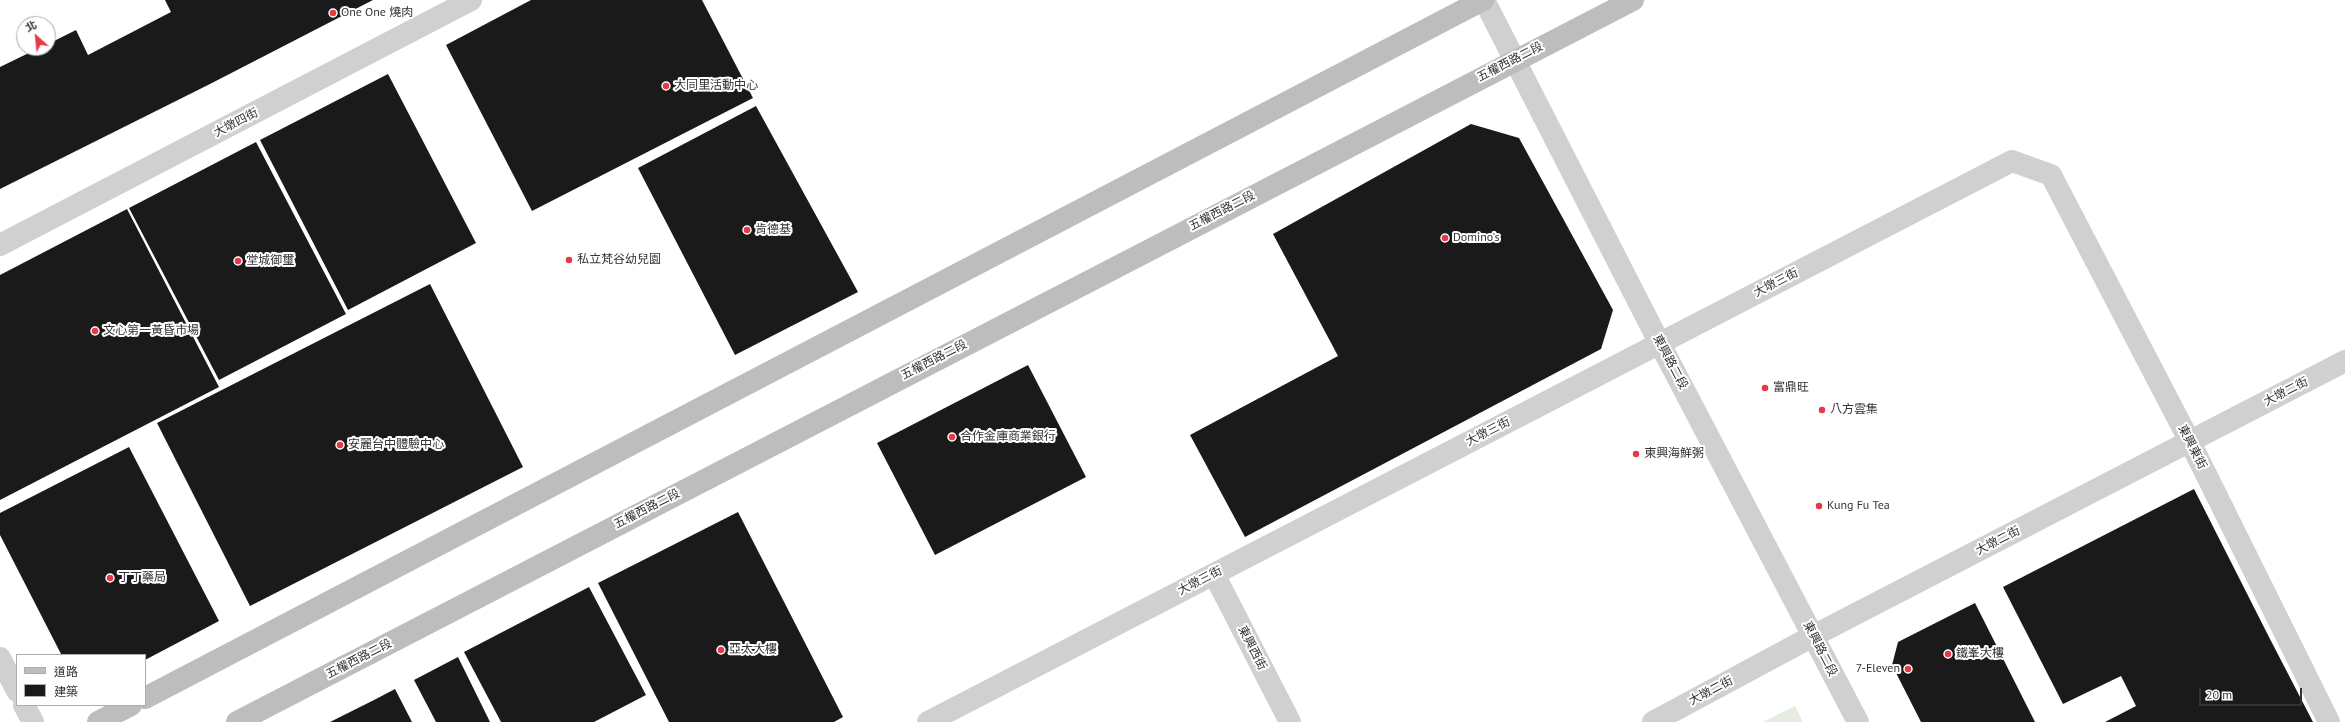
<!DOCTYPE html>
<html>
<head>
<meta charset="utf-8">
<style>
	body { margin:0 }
	#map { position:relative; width:2345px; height:722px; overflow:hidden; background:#fff; font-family:"PT Sans","Noto Sans TC",sans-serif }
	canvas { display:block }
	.legend { position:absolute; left:16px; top:654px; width:130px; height:52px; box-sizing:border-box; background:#fff; border:1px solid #adadad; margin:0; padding:5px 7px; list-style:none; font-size:12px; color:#333 }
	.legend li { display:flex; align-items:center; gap:8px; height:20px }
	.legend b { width:20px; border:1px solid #adadad }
	.north { position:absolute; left:16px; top:16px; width:40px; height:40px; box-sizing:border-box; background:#fff; border:1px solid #adadad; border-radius:50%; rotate:333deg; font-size:11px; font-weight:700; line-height:16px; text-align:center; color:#333 }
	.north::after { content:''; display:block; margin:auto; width:14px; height:18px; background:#e63946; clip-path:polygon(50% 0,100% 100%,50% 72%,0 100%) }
	.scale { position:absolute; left:2199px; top:688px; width:103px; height:18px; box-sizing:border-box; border:2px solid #333; border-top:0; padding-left:5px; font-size:12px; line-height:14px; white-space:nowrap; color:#333; -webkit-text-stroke:3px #fff; paint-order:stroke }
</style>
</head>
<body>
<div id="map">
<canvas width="2345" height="722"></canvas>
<ul class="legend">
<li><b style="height:5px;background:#bdbdbd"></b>道路</li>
<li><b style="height:11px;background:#1a1a1a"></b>建築</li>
</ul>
<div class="north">北</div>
<div class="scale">20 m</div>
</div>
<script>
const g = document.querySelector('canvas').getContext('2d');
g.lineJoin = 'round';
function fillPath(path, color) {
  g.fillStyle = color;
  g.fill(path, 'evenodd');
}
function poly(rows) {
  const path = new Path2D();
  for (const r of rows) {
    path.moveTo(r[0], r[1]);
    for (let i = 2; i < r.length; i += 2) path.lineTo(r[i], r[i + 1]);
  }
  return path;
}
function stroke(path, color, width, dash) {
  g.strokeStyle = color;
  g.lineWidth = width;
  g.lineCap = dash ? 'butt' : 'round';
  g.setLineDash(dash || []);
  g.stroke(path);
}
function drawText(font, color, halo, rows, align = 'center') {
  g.font = font + ' "PT Sans","Noto Sans TC",sans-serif';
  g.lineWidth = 4;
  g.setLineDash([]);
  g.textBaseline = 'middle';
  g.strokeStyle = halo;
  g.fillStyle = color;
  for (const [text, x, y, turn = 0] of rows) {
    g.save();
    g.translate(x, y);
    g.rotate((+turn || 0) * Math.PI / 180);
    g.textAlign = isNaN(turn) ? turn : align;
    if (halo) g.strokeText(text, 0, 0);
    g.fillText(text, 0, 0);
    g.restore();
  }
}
const green = poly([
	[1795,706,1803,722,1763,722]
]);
const building = poly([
	[165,0,373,0,210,84,0,189,0,67,39,48,48,48,48,44,76,30,88,55,171,12],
	[531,0,702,0,753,98,532,211,446,45],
	[388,74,476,243,348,310,260,140],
	[756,106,858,292,735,355,638,168],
	[1471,124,1519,138,1613,310,1601,349,1245,537,1190,435,1338,356,1273,234],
	[256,142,346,314,219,380,129,208],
	[127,209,219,387,0,500,0,275],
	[430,284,523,467,250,606,157,423],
	[1028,365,1086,477,935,555,877,443],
	[129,447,219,621,145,660,145,655,61,654,0,535,0,513],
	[2194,489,2270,639,2313,722,2105,722,2136,706,2121,676,2063,704,2003,587],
	[738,512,843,717,834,722,669,722,598,583],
	[589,587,646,695,594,722,501,722,464,652],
	[1975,603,2035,722,1921,722,1892,665,1898,642],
	[458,657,490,722,436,722,414,680],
	[395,689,412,722,330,722,376,699]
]);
const minor = poly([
	[0,245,471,0],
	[1214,574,1290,722],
	[928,722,2012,161,2051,175,2190,442,2329,722],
	[1653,722,1813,636,2345,361]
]);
const tertiary = poly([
	[1484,0,1660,344,1858,722],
	[0,658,17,691],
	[24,705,33,722]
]);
const secondary = poly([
	[145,698,1483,0],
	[98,722,131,705],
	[237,722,1633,0]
]);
const markers = [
	[333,13,4,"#e63946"],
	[666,86,4,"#e63946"],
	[747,230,4,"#e63946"],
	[1445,238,4,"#e63946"],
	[569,260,4,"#e63946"],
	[238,261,4,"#e63946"],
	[95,331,4,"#e63946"],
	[1765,388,4,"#e63946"],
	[1822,410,4,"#e63946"],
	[952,437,4,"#e63946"],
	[340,445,4,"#e63946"],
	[1636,454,4,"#e63946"],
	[1819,506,4,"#e63946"],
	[110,578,4,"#e63946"],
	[721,650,4,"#e63946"],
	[1948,654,4,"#e63946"],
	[1908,669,4,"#e63946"]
];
const poiNames = [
	["One One 燒肉",341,13],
	["大同里活動中心",674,86],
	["肯德基",755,230],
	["Domino's",1453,238],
	["私立梵谷幼兒園",577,260],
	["堂城御璽",246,261],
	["文心第一黃昏市場",103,331],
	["富鼎旺",1773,388],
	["八方雲集",1830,410],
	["合作金庫商業銀行",960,437],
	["安麗台中體驗中心",348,445],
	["東興海鮮粥",1644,454],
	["Kung Fu Tea",1827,506],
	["丁丁藥局",118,578],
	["亞太大樓",729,650],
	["鐵峯大樓",1956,654],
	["7-Eleven",1900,669,"right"]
];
const streetNames = [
	["五權西路二段",1510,62,-27],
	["大墩四街",236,123,-27],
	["五權西路二段",1222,211,-27],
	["大墩三街",1776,283,-27],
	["五權西路二段",934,360,-27],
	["東興路二段",1670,362,62],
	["大墩二街",2286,392,-27],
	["大墩三街",1488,432,-27],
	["東興東街",2192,447,63],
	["五權西路二段",647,509,-27],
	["大墩二街",1998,541,-27],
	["大墩三街",1200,581,-27],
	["東興西街",1252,648,63],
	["東興路二段",1820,649,63],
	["五權西路二段",359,659,-27],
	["大墩二街",1711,691,-28]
];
fillPath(green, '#e6ecdf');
fillPath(building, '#1a1a1a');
stroke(minor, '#d0d0d0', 22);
stroke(tertiary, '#d0d0d0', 22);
stroke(secondary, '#bdbdbd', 22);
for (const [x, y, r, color] of markers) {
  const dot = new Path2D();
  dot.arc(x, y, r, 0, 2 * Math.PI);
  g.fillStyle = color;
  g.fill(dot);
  stroke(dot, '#fff', 1.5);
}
drawText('12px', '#333', '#fff', poiNames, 'left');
drawText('12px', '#333', '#fff', streetNames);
</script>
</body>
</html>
